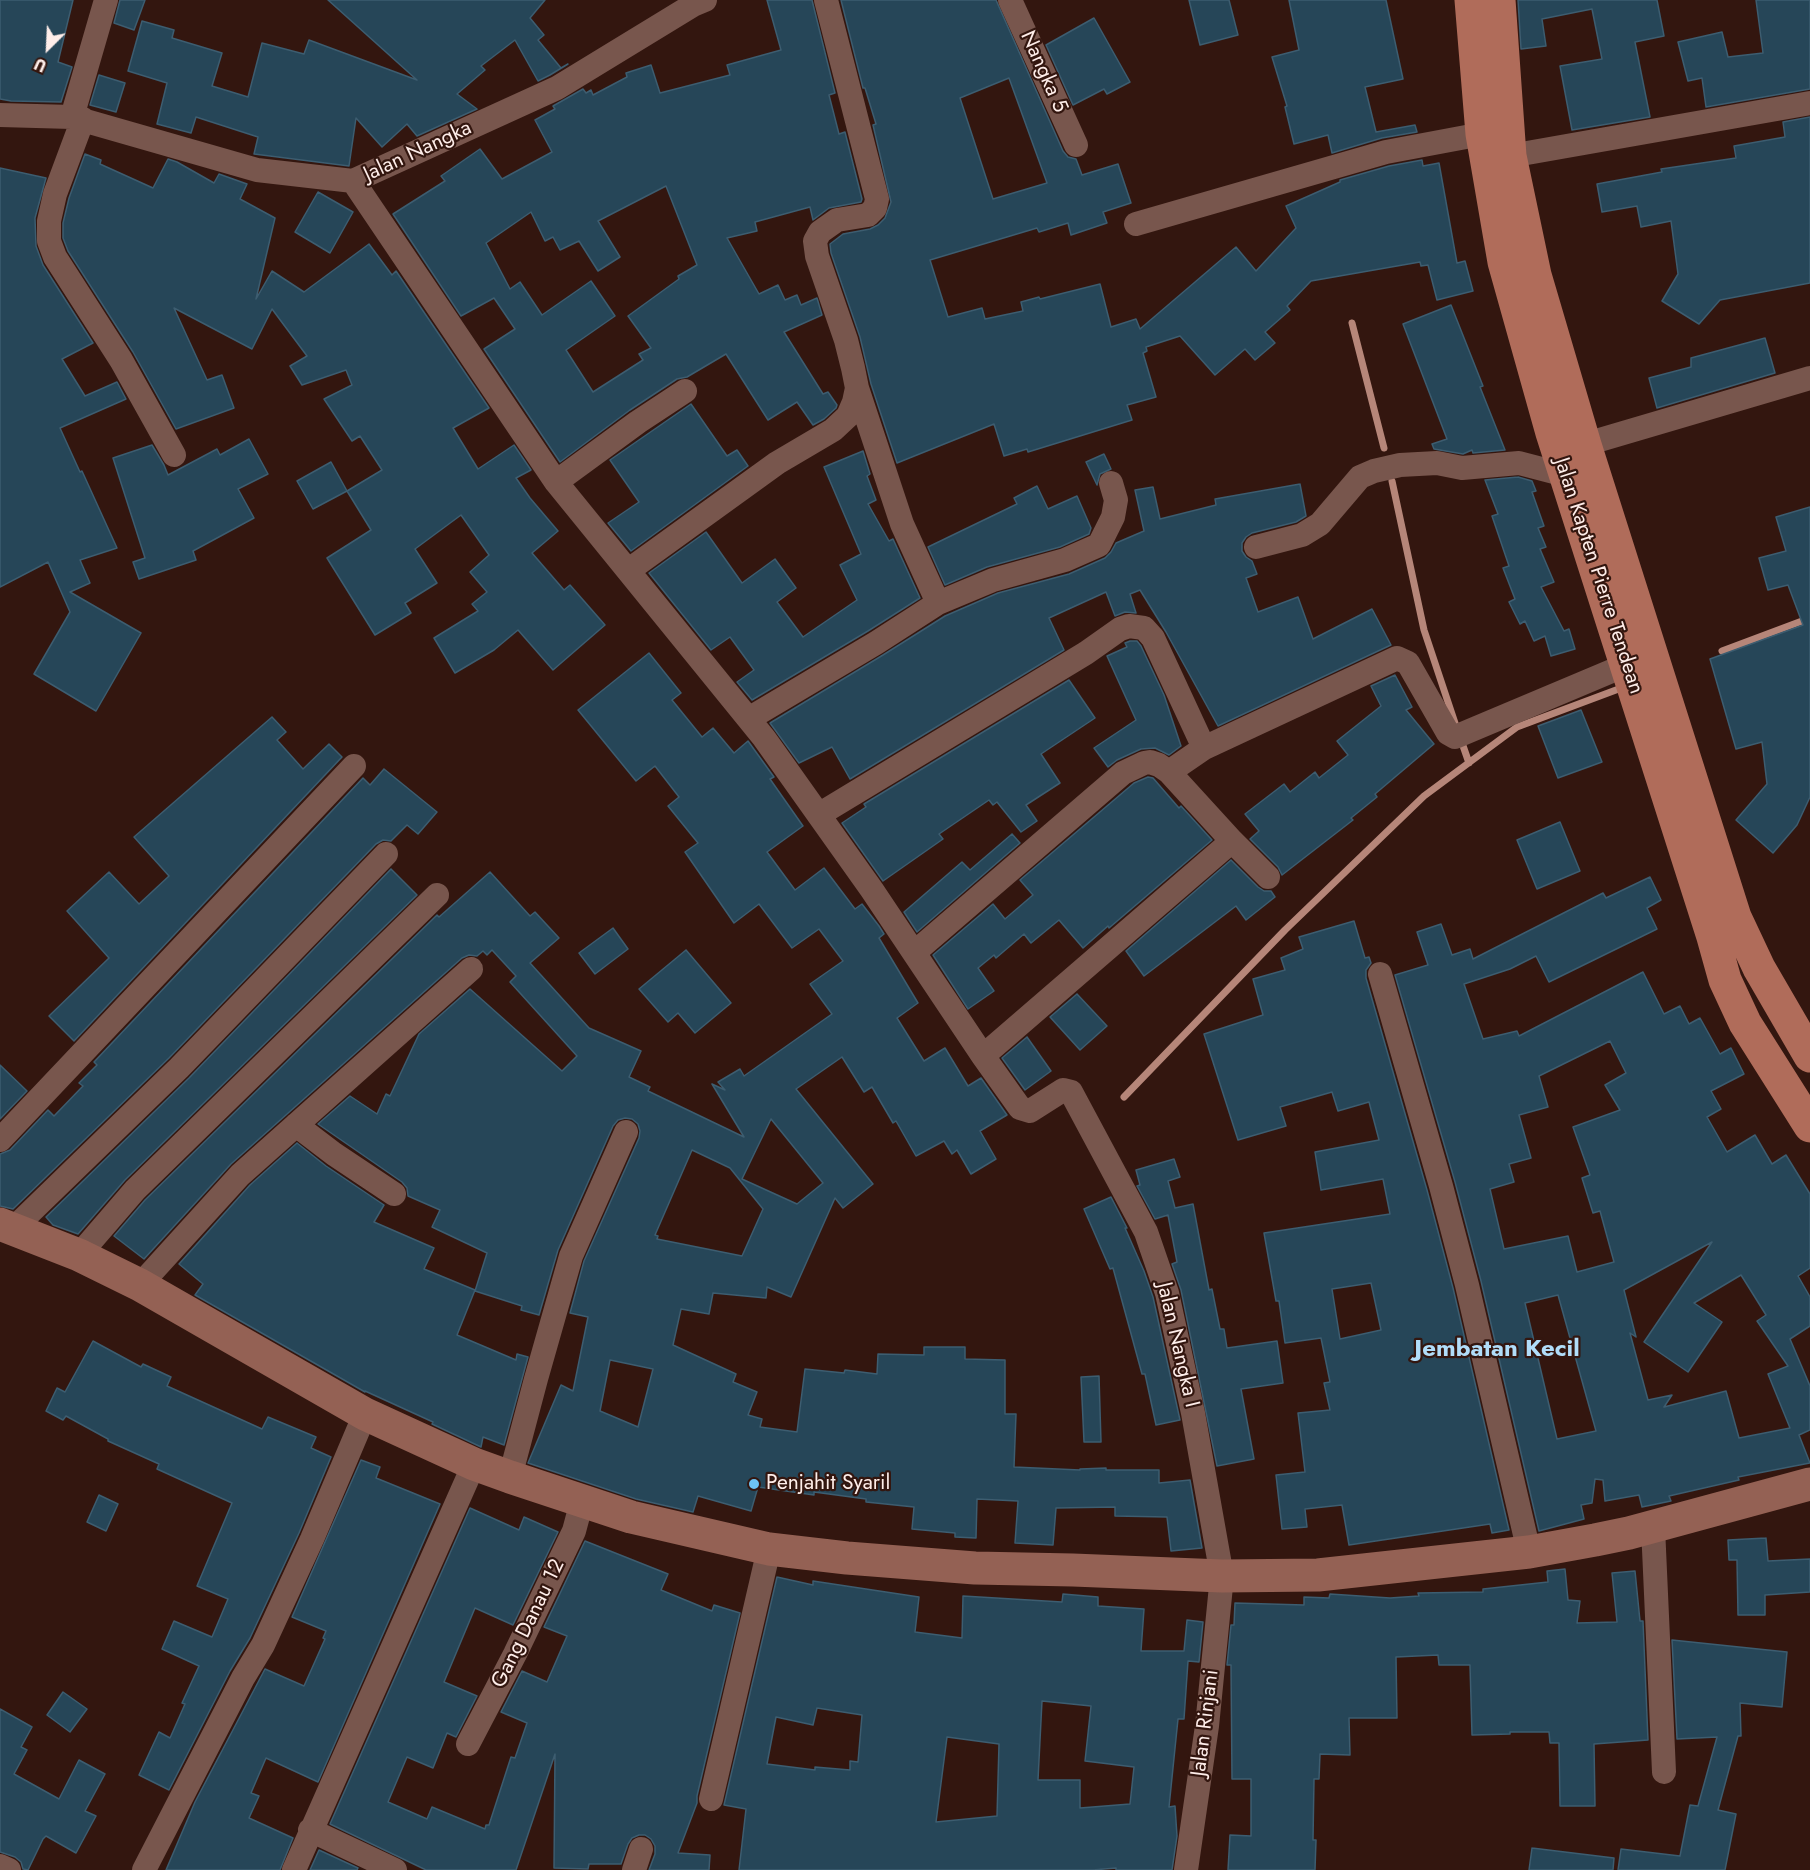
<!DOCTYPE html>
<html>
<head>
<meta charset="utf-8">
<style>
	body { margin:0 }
	#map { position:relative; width:1810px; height:1870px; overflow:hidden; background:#33160f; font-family:Jost,sans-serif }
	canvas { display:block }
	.north { position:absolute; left:18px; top:18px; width:60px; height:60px; -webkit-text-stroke:4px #33160f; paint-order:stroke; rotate:204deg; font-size:16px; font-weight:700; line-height:24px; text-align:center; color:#feede9 }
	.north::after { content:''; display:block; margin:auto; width:21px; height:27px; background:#feede9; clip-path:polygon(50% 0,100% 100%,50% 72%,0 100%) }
</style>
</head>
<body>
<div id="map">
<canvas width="1810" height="1870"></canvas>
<div class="north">U</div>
</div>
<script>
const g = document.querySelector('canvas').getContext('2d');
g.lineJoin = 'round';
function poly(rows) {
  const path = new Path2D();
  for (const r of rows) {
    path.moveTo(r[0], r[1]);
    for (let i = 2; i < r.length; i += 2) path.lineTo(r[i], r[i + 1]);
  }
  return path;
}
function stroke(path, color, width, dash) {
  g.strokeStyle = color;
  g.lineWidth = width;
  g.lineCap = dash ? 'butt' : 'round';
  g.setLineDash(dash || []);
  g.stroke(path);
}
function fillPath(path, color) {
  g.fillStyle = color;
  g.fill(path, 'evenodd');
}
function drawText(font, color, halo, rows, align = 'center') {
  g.font = font + ' Jost,sans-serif';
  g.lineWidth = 4.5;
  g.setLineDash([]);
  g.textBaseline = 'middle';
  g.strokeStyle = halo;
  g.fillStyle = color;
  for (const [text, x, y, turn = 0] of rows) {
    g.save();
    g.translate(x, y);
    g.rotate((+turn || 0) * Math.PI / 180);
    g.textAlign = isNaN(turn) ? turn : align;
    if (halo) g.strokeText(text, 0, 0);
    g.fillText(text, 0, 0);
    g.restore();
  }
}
const stream = poly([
	[1352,323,1384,448],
	[1392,481,1424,630,1456,726],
	[1722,651,1810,618],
	[1461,740,1469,763],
	[1124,1097,1285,930,1424,796,1517,727,1624,687]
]);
const building = poly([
	[0,0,73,0,58,62,72,67,61,102,11,101,0,99,0,0],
	[120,0,145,0,134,30,114,23,120,0],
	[328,0,545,0,530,18,544,35,538,40,561,68,568,64,550,75,538,81,515,40,481,66,485,70,457,94,477,109,417,136,407,124,382,147,356,118,349,166,254,154,258,137,196,117,191,133,157,124,167,83,128,71,142,21,174,30,172,38,222,53,212,86,248,97,262,43,304,54,309,40,417,80,328,0],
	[767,0,812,0,835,93,829,95,839,134,845,132,862,199,861,202,829,208,813,220,810,207,755,222,757,231,727,238,759,294,778,285,785,300,797,295,801,305,817,298,822,315,784,332,823,394,828,392,837,405,836,408,824,419,813,425,797,402,768,420,726,354,687,377,677,379,630,410,560,462,484,349,515,329,494,298,461,316,393,214,445,181,441,176,480,149,502,179,552,152,535,120,555,109,553,106,583,89,586,93,591,90,593,95,627,77,626,73,651,65,660,93,730,75,727,65,781,50,767,0],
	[666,186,697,265,678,276,679,279,628,316,651,348,639,354,643,360,593,392,566,350,615,316,591,281,542,315,520,282,510,289,486,243,531,212,545,241,553,237,560,250,579,241,598,271,620,257,598,221,666,186],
	[841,0,996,0,1063,151,1068,157,1076,159,1082,175,1118,164,1131,203,1103,212,1107,223,1071,235,1068,223,1039,232,1037,228,930,260,948,317,982,308,985,319,1023,311,1021,302,1039,297,1040,299,1100,284,1111,327,1136,319,1140,329,1236,247,1256,271,1296,228,1286,206,1340,182,1340,180,1389,166,1422,160,1423,166,1439,163,1457,263,1465,261,1473,291,1437,300,1428,265,1421,266,1420,262,1311,281,1287,306,1290,310,1265,332,1275,343,1255,360,1245,349,1215,375,1180,336,1146,347,1147,351,1143,353,1156,397,1127,405,1132,420,1028,452,1027,449,1004,456,994,424,897,463,871,384,860,337,831,253,830,244,843,234,870,229,878,225,885,218,891,202,873,125,876,124,865,88,863,88,841,0],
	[1009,78,1047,183,993,199,960,98,1009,78],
	[1189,0,1229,0,1238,35,1200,45,1189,0],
	[1289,0,1386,0,1403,79,1365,87,1376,132,1415,125,1417,132,1382,138,1332,153,1328,135,1294,144,1285,107,1287,106,1272,57,1299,50,1289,0],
	[1518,0,1657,0,1664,36,1635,42,1650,117,1572,130,1560,66,1602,59,1592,9,1542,19,1546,46,1521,49,1518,0],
	[1756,0,1810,0,1810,89,1706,107,1702,78,1688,81,1678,42,1722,32,1728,57,1763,53,1756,0],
	[1094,18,1130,82,1107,94,1104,89,1073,105,1046,45,1094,18],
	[99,75,125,83,116,112,90,105,99,75],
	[1810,117,1810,283,1720,300,1699,324,1662,301,1678,274,1671,221,1641,227,1637,206,1602,212,1597,184,1662,172,1661,169,1736,158,1734,146,1785,137,1783,122,1810,117],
	[85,154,101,160,100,164,153,188,168,159,177,162,214,183,219,174,247,184,240,199,275,218,256,299,272,271,304,292,369,244,392,275,396,271,489,408,453,428,478,469,514,445,531,470,516,478,530,498,558,531,532,553,564,590,570,585,605,625,553,670,518,630,494,650,455,673,434,638,478,611,472,604,487,592,470,572,489,555,461,515,415,549,437,583,405,603,411,613,375,635,327,558,371,530,347,491,382,470,360,436,352,441,324,399,352,385,346,370,302,385,290,366,307,356,272,309,252,349,174,308,207,380,222,375,234,408,176,429,133,352,68,251,63,238,63,223,69,198,85,154],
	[0,168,46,178,35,218,36,246,43,265,93,343,62,359,85,396,117,382,126,399,60,428,80,472,82,471,117,548,80,560,90,583,70,592,141,633,96,711,34,674,70,612,48,562,0,587,0,168],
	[318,192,353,212,330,253,295,232,318,192],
	[1451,305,1483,386,1480,387,1505,450,1473,453,1472,450,1463,454,1434,449,1432,444,1447,439,1403,324,1451,305],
	[1765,338,1775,373,1657,408,1649,378,1691,367,1691,358,1765,338],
	[691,404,727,456,737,450,748,466,631,551,608,523,639,502,610,460,691,404],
	[249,439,268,474,238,489,254,518,193,551,196,560,139,579,133,562,145,558,113,458,152,445,164,465,168,475,217,449,220,455,249,439],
	[863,451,870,474,867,476,876,500,868,504,889,541,893,539,920,598,868,631,752,700,737,682,754,670,730,637,711,650,649,573,706,532,742,583,775,559,796,588,777,602,803,637,857,600,840,565,861,554,824,467,863,451],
	[1104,454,1111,469,1100,474,1097,485,1086,462,1104,454],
	[331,462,347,491,313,509,297,481,331,462],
	[1518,477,1532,481,1536,491,1532,492,1544,526,1538,528,1546,547,1540,549,1554,582,1541,587,1564,631,1569,629,1575,649,1551,656,1545,636,1534,641,1525,621,1520,624,1509,602,1515,599,1503,568,1509,566,1492,516,1498,514,1485,480,1518,477],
	[1300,484,1306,516,1296,522,1252,533,1246,537,1242,543,1242,551,1246,557,1252,561,1257,574,1246,578,1258,612,1298,597,1313,639,1372,609,1391,645,1218,726,1166,632,1140,590,1130,594,1136,613,1125,612,1115,616,1106,592,1049,618,1064,650,850,779,832,747,799,763,770,723,883,655,945,616,998,593,1069,574,1105,558,1111,552,1116,543,1144,531,1135,490,1153,487,1160,519,1216,505,1215,499,1300,484],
	[1037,486,1048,509,1077,496,1091,528,1089,534,1060,547,987,567,945,585,928,547,1017,504,1014,498,1037,486],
	[1810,507,1810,797,1797,825,1773,853,1736,820,1767,784,1762,742,1736,749,1710,659,1803,625,1788,585,1768,590,1759,558,1786,551,1776,517,1810,507],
	[1130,641,1137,641,1141,646,1164,695,1181,746,1169,755,1155,748,1141,749,1117,760,1108,767,1094,748,1136,720,1107,656,1127,647,1125,643,1130,641],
	[649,653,681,693,672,700,702,737,713,728,734,753,748,741,774,777,770,779,803,826,767,852,795,890,824,868,855,909,862,904,879,926,884,934,879,938,918,1003,897,1018,924,1061,945,1048,968,1086,981,1078,1007,1115,980,1131,996,1159,971,1174,957,1150,952,1154,944,1141,916,1156,896,1121,893,1123,872,1087,864,1092,842,1057,796,1089,873,1184,843,1208,835,1198,791,1297,767,1287,766,1298,713,1293,709,1314,681,1309,673,1345,736,1374,733,1382,757,1392,748,1415,762,1419,760,1427,797,1432,805,1369,844,1373,845,1370,877,1374,878,1354,924,1355,924,1347,965,1347,965,1359,1005,1360,1005,1414,1016,1414,1014,1467,1080,1470,1080,1469,1106,1468,1106,1470,1159,1470,1159,1483,1190,1480,1202,1548,1171,1551,1167,1517,1115,1516,1115,1507,1056,1508,1053,1545,1015,1543,1018,1501,977,1499,976,1538,955,1537,955,1533,912,1529,914,1507,866,1502,866,1499,814,1492,814,1495,758,1487,751,1511,698,1496,693,1512,636,1499,528,1463,561,1385,573,1391,588,1317,570,1313,584,1261,639,1138,640,1131,638,1124,632,1119,625,1118,618,1120,613,1126,558,1250,539,1315,521,1310,522,1306,475,1291,487,1253,432,1227,440,1210,408,1196,407,1188,402,1182,318,1124,350,1096,377,1114,386,1094,390,1096,419,1034,470,989,562,1071,577,1056,510,982,516,976,492,950,487,955,483,951,477,956,469,955,462,958,231,1164,144,1259,114,1236,145,1200,437,915,439,917,490,872,530,916,535,912,559,938,530,963,589,1028,641,1051,629,1077,650,1087,648,1091,744,1137,712,1084,725,1090,718,1082,740,1069,744,1076,832,1014,810,984,843,961,819,929,792,948,759,904,734,923,685,852,698,843,668,806,679,797,655,766,636,781,578,710,649,653],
	[771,1119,823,1183,797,1204,742,1179,771,1119],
	[692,1150,730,1168,763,1209,742,1256,657,1239,658,1236,655,1235,692,1150],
	[610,1360,653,1369,638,1427,600,1411,610,1360],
	[1395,675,1412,707,1406,710,1434,744,1375,794,1377,797,1351,818,1353,820,1282,875,1278,867,1250,839,1259,831,1245,814,1284,784,1290,792,1315,772,1319,778,1348,755,1337,741,1381,706,1371,686,1395,675],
	[1069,680,1095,718,1041,754,1060,783,1026,805,1037,821,1021,832,997,802,993,805,989,800,939,834,943,839,883,881,842,823,866,807,864,804,1069,680],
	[1581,710,1602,762,1558,778,1538,726,1581,710],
	[272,717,286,732,277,740,303,769,329,744,342,757,74,1041,49,1016,109,958,67,911,109,872,139,904,169,876,134,837,272,717],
	[384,769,437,812,418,834,407,825,391,841,383,840,376,844,169,1058,13,1209,0,1206,0,1154,10,1150,48,1110,54,1116,83,1086,79,1083,97,1065,94,1062,363,778,370,785,384,769],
	[1148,777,1153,778,1179,808,1181,806,1212,840,1109,928,1108,926,1083,948,1059,920,1031,943,1024,934,996,958,994,955,978,968,994,991,968,1009,933,955,993,904,1005,919,1033,895,1020,880,1134,783,1148,777],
	[1560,822,1580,871,1537,889,1517,840,1560,822],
	[1012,834,1020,843,917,932,904,912,962,862,970,870,1012,834],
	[1231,860,1258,887,1264,891,1271,891,1275,897,1246,920,1236,906,1144,976,1126,951,1231,860],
	[391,869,417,895,125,1180,78,1234,53,1225,46,1217,189,1078,391,869],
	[1650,877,1661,900,1647,908,1657,929,1549,982,1536,956,1510,969,1464,984,1483,1039,1517,1031,1519,1036,1643,972,1664,1014,1680,1006,1689,1024,1700,1018,1720,1054,1731,1048,1744,1074,1711,1091,1721,1109,1707,1117,1727,1152,1755,1135,1772,1164,1786,1155,1810,1194,1810,1268,1798,1276,1810,1297,1810,1326,1790,1339,1810,1386,1810,1430,1799,1435,1810,1463,1738,1477,1739,1480,1669,1496,1671,1501,1642,1507,1639,1495,1605,1501,1603,1480,1595,1479,1592,1503,1581,1505,1584,1519,1539,1531,1481,1281,1455,1182,1395,975,1428,965,1417,932,1441,924,1452,955,1470,949,1473,959,1603,893,1606,898,1650,877],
	[1610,1041,1626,1073,1605,1085,1620,1110,1573,1127,1590,1175,1582,1178,1593,1213,1600,1211,1614,1262,1577,1272,1568,1236,1504,1249,1490,1189,1514,1182,1509,1164,1531,1158,1519,1115,1548,1107,1539,1076,1610,1041],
	[1712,1242,1644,1342,1688,1372,1722,1322,1694,1303,1741,1275,1766,1315,1757,1321,1788,1366,1768,1374,1790,1428,1739,1438,1726,1391,1664,1407,1672,1395,1648,1400,1630,1333,1636,1337,1624,1290,1712,1242],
	[1558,1295,1596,1431,1557,1439,1525,1303,1558,1295],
	[1354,921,1365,958,1369,957,1371,963,1366,970,1366,978,1427,1190,1453,1288,1509,1530,1492,1533,1490,1524,1349,1545,1342,1505,1305,1509,1307,1527,1282,1529,1276,1475,1305,1472,1298,1413,1330,1410,1324,1383,1330,1382,1321,1338,1285,1343,1279,1301,1276,1301,1264,1233,1390,1214,1383,1179,1321,1190,1315,1152,1379,1140,1369,1102,1338,1111,1332,1092,1280,1107,1286,1126,1238,1140,1204,1034,1263,1015,1253,979,1285,970,1281,958,1303,949,1299,937,1354,921],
	[1371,1283,1381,1330,1340,1339,1332,1289,1371,1283],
	[613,928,628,949,595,974,579,953,613,928],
	[686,950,731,1003,695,1033,678,1013,668,1022,639,989,686,950],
	[1077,994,1107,1026,1080,1050,1050,1017,1077,994],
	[1027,1037,1051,1071,1025,1090,1002,1058,1027,1037],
	[0,1065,27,1091,0,1119,0,1065],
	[297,1143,326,1166,384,1205,374,1222,434,1248,424,1269,475,1290,457,1335,516,1360,517,1354,528,1357,504,1445,483,1437,481,1447,432,1424,433,1422,365,1391,365,1392,195,1295,203,1284,179,1264,250,1185,297,1143],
	[1174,1159,1180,1177,1168,1181,1175,1208,1193,1204,1209,1290,1212,1289,1220,1329,1224,1329,1227,1348,1277,1341,1283,1383,1241,1389,1254,1459,1217,1466,1181,1290,1172,1264,1177,1262,1168,1215,1155,1219,1137,1186,1140,1185,1136,1170,1174,1159],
	[1111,1197,1127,1228,1125,1228,1144,1271,1153,1297,1180,1420,1156,1425,1145,1374,1142,1374,1113,1268,1110,1269,1084,1209,1111,1197],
	[93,1341,141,1367,143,1364,171,1377,167,1386,262,1429,268,1417,316,1437,311,1448,331,1457,299,1533,250,1638,230,1671,169,1790,139,1775,159,1732,170,1738,185,1704,182,1703,199,1666,162,1649,174,1621,212,1637,228,1599,197,1586,232,1503,157,1469,159,1464,108,1441,108,1439,66,1416,63,1420,46,1411,57,1388,65,1392,93,1341],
	[1099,1376,1101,1442,1084,1442,1081,1377,1099,1376],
	[361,1460,380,1467,376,1478,440,1504,318,1782,266,1758,251,1793,259,1796,249,1818,293,1838,280,1870,166,1870,195,1802,265,1669,304,1686,325,1639,323,1638,326,1631,292,1617,361,1460],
	[99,1495,118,1504,106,1531,87,1522,99,1495],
	[470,1508,519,1530,524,1517,558,1532,513,1625,475,1608,444,1682,477,1696,456,1737,447,1733,433,1768,407,1757,388,1802,427,1819,432,1807,485,1829,486,1825,489,1825,511,1757,515,1758,527,1723,501,1712,522,1671,547,1682,567,1636,544,1627,585,1541,668,1574,661,1590,712,1611,714,1605,740,1613,697,1796,697,1803,678,1853,710,1855,709,1870,649,1870,655,1854,655,1846,651,1839,645,1835,639,1835,632,1838,628,1844,621,1864,589,1864,588,1869,554,1868,555,1754,516,1870,426,1870,330,1824,470,1508],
	[1766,1538,1768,1561,1810,1559,1810,1592,1765,1595,1765,1615,1738,1615,1737,1560,1729,1560,1728,1540,1766,1538],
	[1565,1569,1568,1600,1580,1601,1577,1623,1617,1622,1612,1573,1635,1571,1640,1621,1643,1621,1648,1740,1594,1744,1595,1806,1560,1806,1559,1743,1550,1743,1549,1732,1510,1732,1510,1734,1472,1735,1470,1665,1439,1665,1438,1655,1396,1657,1397,1718,1349,1718,1350,1755,1320,1754,1319,1779,1314,1779,1313,1840,1316,1840,1315,1870,1228,1870,1230,1835,1251,1836,1251,1779,1232,1779,1231,1665,1227,1665,1231,1625,1234,1625,1235,1603,1304,1605,1304,1597,1329,1598,1330,1594,1390,1598,1419,1596,1418,1593,1483,1592,1483,1589,1548,1582,1547,1571,1565,1569],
	[777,1577,813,1585,813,1581,919,1597,915,1632,962,1638,963,1596,1062,1602,1063,1594,1098,1597,1098,1606,1144,1609,1141,1651,1184,1651,1187,1620,1203,1622,1199,1662,1188,1661,1184,1719,1178,1719,1169,1807,1175,1806,1177,1836,1172,1870,1116,1870,1116,1868,1093,1870,739,1870,746,1809,724,1805,777,1577],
	[1042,1701,1091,1706,1085,1761,1134,1767,1130,1804,1080,1808,1080,1780,1038,1780,1042,1701],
	[817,1708,862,1715,858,1762,850,1761,850,1770,815,1767,815,1770,767,1764,776,1717,813,1725,817,1708],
	[947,1737,999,1744,997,1816,936,1822,947,1737],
	[1672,1640,1787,1652,1782,1707,1740,1703,1741,1736,1738,1736,1718,1810,1736,1814,1725,1870,1618,1870,1621,1849,1680,1856,1690,1805,1698,1806,1717,1737,1677,1739,1672,1640],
	[63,1692,87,1709,70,1732,47,1715,63,1692],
	[0,1709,32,1727,21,1747,27,1750,14,1774,59,1799,79,1760,105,1774,85,1811,96,1816,76,1853,46,1836,43,1839,28,1870,23,1869,21,1862,15,1857,0,1852,0,1709],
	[1532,1848,1614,1858,1613,1870,1529,1870,1532,1848],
	[319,1850,358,1868,357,1870,310,1870,319,1850]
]);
const street = poly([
	[1010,0,1076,145],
	[0,115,72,117,257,170,353,181,557,88,693,5,705,0],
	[72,117,106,0],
	[83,119,55,194,49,221,49,241,55,257,121,360,174,455],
	[1510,156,1810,103],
	[353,181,556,482,764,738,872,890,983,1056,1020,1108,1030,1111,1063,1090,1071,1092,1146,1232,1167,1293,1193,1413,1222,1576,1207,1726,1186,1870],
	[1136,224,1386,152,1482,134],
	[857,388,902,524,938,603],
	[1569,449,1810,378],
	[556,482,638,422,685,391],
	[1256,547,1302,535,1320,524,1360,477,1374,471,1400,465,1437,463,1462,468,1519,463,1565,475],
	[629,570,777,463,833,430,848,416,854,402,857,388,853,368,846,340,817,256,815,241,820,232,837,220,868,215,875,208,877,199,826,0],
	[750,718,876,643,938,603,993,580,1065,560,1099,545,1113,517,1116,500,1111,483],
	[1169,772,1204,748,1397,658,1408,663,1448,733,1455,737,1626,665],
	[820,814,1086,653,1120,629,1129,626,1144,628,1153,638,1204,748],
	[915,952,1123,773,1144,763,1150,762,1159,765,1169,772,1232,841,1268,877],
	[1380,974,1441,1186,1467,1285,1529,1552],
	[983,1056,1232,841],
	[296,1125,334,1154,394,1194],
	[0,1140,354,766],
	[14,1228,179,1068,386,854],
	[79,1255,135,1190,437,895],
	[140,1285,240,1175,471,969],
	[510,1477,536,1379,571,1256,626,1132],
	[1653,1527,1664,1772],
	[468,1744,515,1654,574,1531,582,1501],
	[711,1799,769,1549],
	[310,1830,395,1870],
	[0,1866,9,1870],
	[144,1870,243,1678,263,1645,312,1539,365,1414],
	[294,1870,474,1464],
	[634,1870,641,1849]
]);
const secondary = poly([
	[0,1224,79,1255,140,1285,365,1414,474,1464,510,1477,631,1517,769,1549,847,1558,975,1568,1073,1570,1222,1576,1318,1575,1529,1552,1595,1540,1629,1533,1810,1484]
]);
const primary = poly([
	[1471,0,1482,134,1504,262,1552,433,1713,937,1725,980,1745,1023,1810,1126],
	[1499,0,1510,156,1535,275,1585,445,1735,917,1759,968,1810,1056]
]);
const markers = [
	[754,1484,6,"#6dc2f3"]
];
const streetNames = [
	["Nangka 5",1043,72,66],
	["Jalan Nangka",418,152,-25],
	["Jalan Kapten Pierre Tendean",1598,576,72],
	["Jalan Nangka I",1177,1345,77],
	["Gang Danau 12",529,1624,-64],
	["Jalan Rinjani",1206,1723,-83]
];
const poiNames = [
	["Penjahit Syaril",766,1484]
];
const quarterNames = [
	["Jembatan Kecil",1497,1350]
];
stroke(stream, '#b68679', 7);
fillPath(building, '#264658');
stroke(building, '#3d5d70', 1.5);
stroke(street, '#78564d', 24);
stroke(secondary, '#946154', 33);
stroke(primary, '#b06c5a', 33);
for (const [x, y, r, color] of markers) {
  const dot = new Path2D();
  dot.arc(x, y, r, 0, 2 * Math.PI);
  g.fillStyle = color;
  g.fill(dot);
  stroke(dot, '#33160f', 2);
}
drawText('21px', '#feede9', '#33160f', streetNames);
drawText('21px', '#feede9', '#33160f', poiNames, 'left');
drawText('bold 24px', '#b1ddf9', '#33160f', quarterNames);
</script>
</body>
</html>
